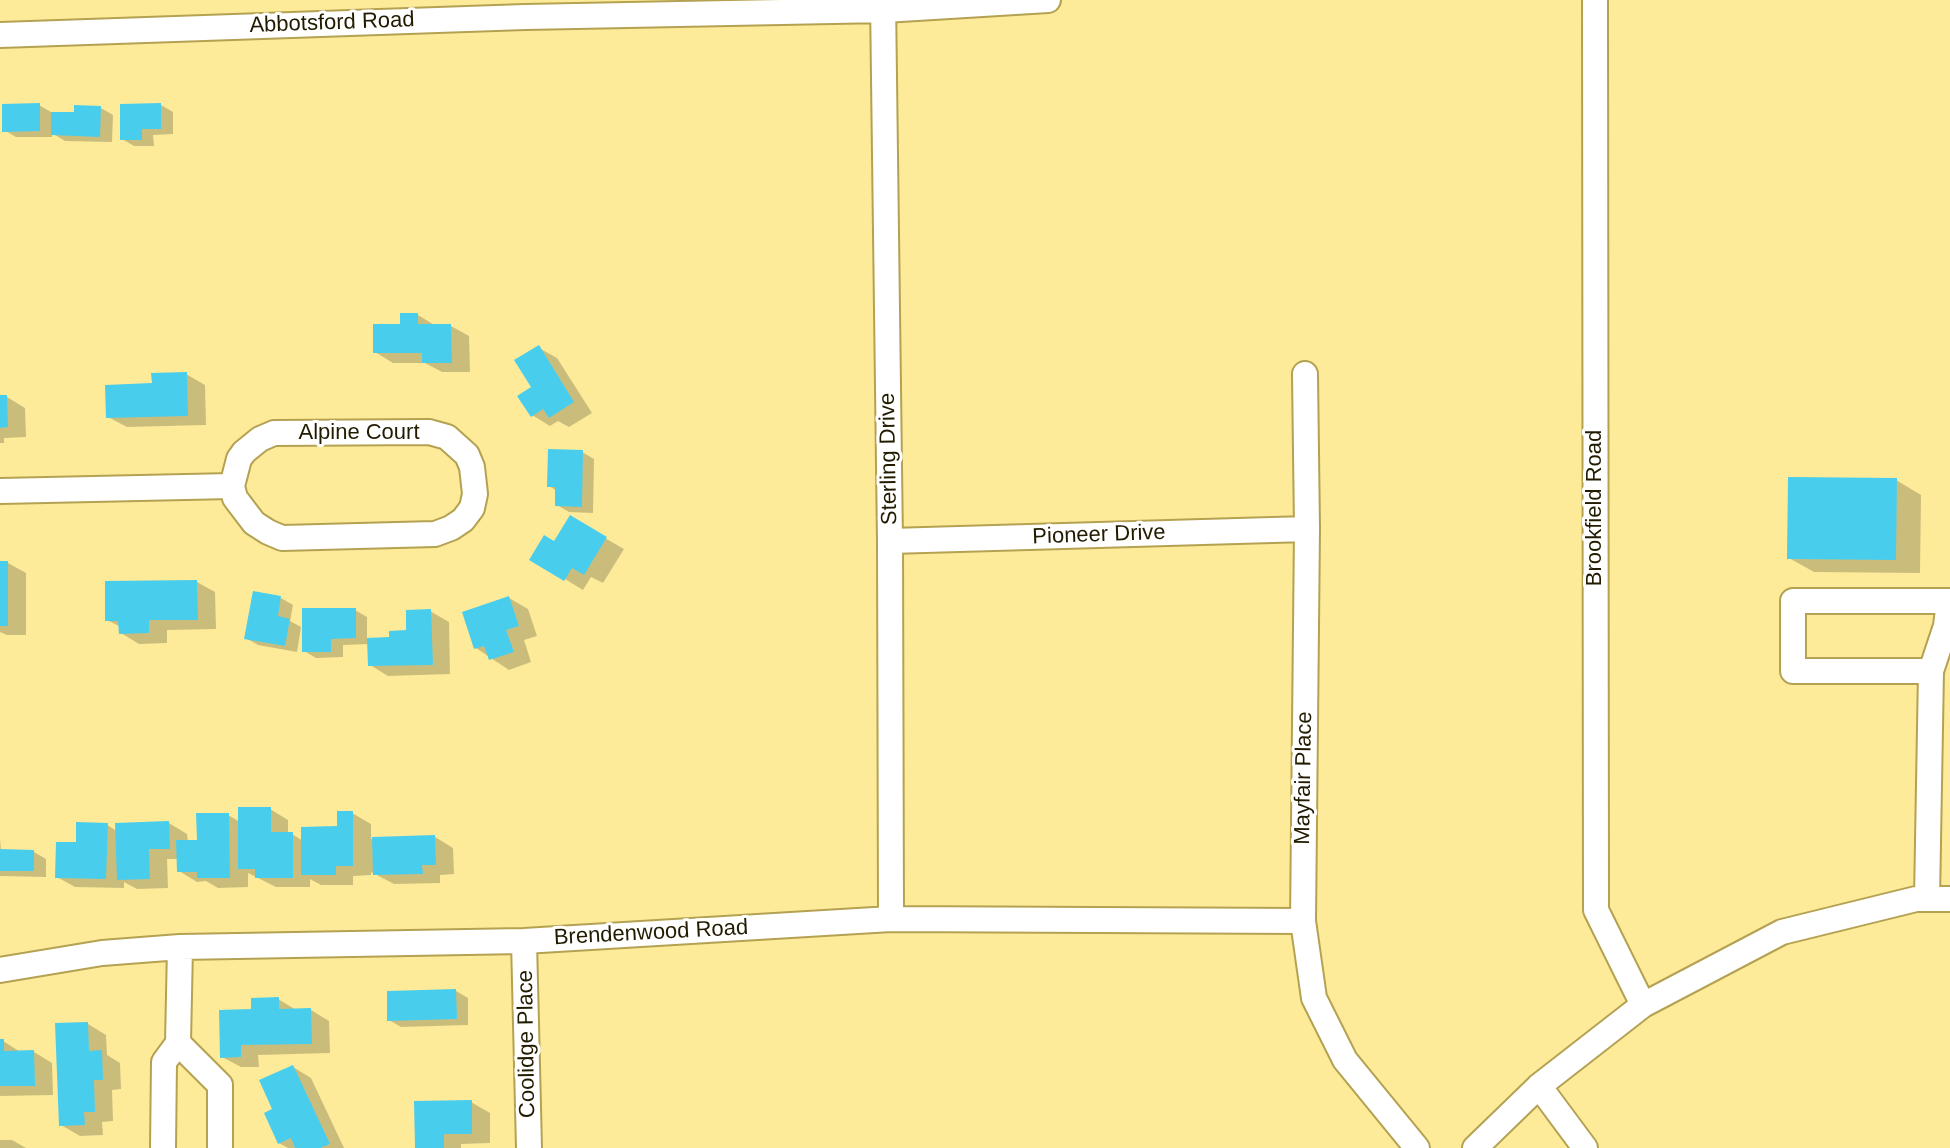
<!DOCTYPE html>
<html>
<head>
<meta charset="utf-8">
<style>
	body { margin:0 }
	canvas { display:block; background:#fdeb9a }
</style>
</head>
<body>
<canvas width="1950" height="1148"></canvas>
<script>
const g = document.querySelector('canvas').getContext('2d');
g.lineJoin = 'round';
function fillPath(path, color) {
  g.fillStyle = color;
  g.fill(path, 'evenodd');
}
function poly(rows) {
  const path = new Path2D();
  for (const r of rows) {
    path.moveTo(r[0], r[1]);
    for (let i = 2; i < r.length; i += 2) path.lineTo(r[i], r[i + 1]);
  }
  return path;
}
function stroke(path, color, width, dash) {
  g.strokeStyle = color;
  g.lineWidth = width;
  g.lineCap = dash ? 'butt' : 'round';
  g.setLineDash(dash || []);
  g.stroke(path);
}
function drawText(font, color, halo, rows, align = 'center') {
  g.font = font + ' Helvetica,sans-serif';
  g.lineWidth = 6;
  g.setLineDash([]);
  g.textBaseline = 'middle';
  g.strokeStyle = halo;
  g.fillStyle = color;
  for (const [text, x, y, turn = 0] of rows) {
    g.save();
    g.translate(x, y);
    g.rotate((+turn || 0) * Math.PI / 180);
    g.textAlign = isNaN(turn) ? turn : align;
    if (halo) g.strokeText(text, 0, 0);
    g.fillText(text, 0, 0);
    g.restore();
  }
}
const shadow = poly([
	[39,105,51,112,76,114,101,108,113,115,112,142,65,141,52,133,52,137,16,137,4,130],
	[161,105,173,112,173,134,153,135,154,146,134,146,122,139],
	[418,315,436,326,451,326,469,336,470,372,442,372,425,363,393,363,375,352,402,326],
	[539,348,557,358,592,413,569,427,558,421,550,426,532,415],
	[186,374,205,385,206,425,127,427,108,417,154,385],
	[0,397,7,397,25,408,26,437,4,438,4,443,0,443],
	[582,452,594,459,593,513,569,512,557,505,557,491,549,486],
	[1896,480,1921,495,1920,573,1814,572,1789,558],
	[570,518,624,549,603,583,591,577,583,590,532,559,555,544],
	[0,563,8,563,26,573,26,635,7,635,0,632],
	[197,582,215,592,216,629,167,630,167,643,139,644,121,633,121,627,107,620],
	[281,598,293,605,290,621,301,627,297,652,258,645,246,638],
	[509,598,528,609,537,636,524,640,531,662,509,670,476,648],
	[355,610,367,617,367,640,391,639,408,632,430,611,449,622,450,674,388,676,370,665,369,644,343,645,343,657,316,658,304,651],
	[270,809,288,820,288,834,292,834,303,841,339,828,352,813,371,824,371,839,435,837,453,848,454,874,440,875,440,883,394,884,371,872,371,875,353,876,353,885,321,885,310,879,310,887,276,887,248,873,248,887,218,888,206,881,197,882,179,871,178,859,167,859,168,888,137,889,124,882,124,888,75,887,57,877,78,844,107,825,117,831,169,823,187,834,188,842,199,842,228,815,240,822],
	[0,838,1,851,34,852,46,859,46,877,0,876],
	[456,991,468,998,468,1025,401,1027,389,1020],
	[278,999,298,1011,311,1010,329,1021,330,1053,258,1055,259,1067,241,1067,222,1057,253,1011],
	[88,1024,106,1035,107,1055,120,1063,121,1089,112,1090,113,1121,102,1122,103,1135,80,1136,61,1125],
	[0,1041,3,1041,22,1053,34,1052,52,1063,53,1095,0,1096],
	[293,1067,311,1078,344,1148,288,1148,279,1143,274,1110],
	[471,1102,490,1113,490,1143,461,1144,461,1148,417,1148],
	[0,1140,12,1140,26,1148,0,1148]
]);
const building = poly([
	[40,103,40,131,2,132,2,104],
	[161,103,161,129,142,129,142,140,120,140,120,104],
	[74,105,101,106,100,137,51,135,51,112,74,112],
	[400,313,418,313,418,324,451,324,452,363,422,363,422,353,373,353,373,324,400,324],
	[539,345,574,402,549,418,543,409,531,417,517,396,531,387,514,360],
	[187,372,188,416,106,418,105,385,152,383,151,373],
	[0,395,7,395,8,427,0,428],
	[548,449,583,450,582,507,555,506,555,487,547,487],
	[1788,477,1897,478,1896,560,1787,559],
	[570,515,607,537,584,575,572,568,564,581,529,560,544,535,554,541],
	[0,561,8,561,8,626,0,626],
	[197,580,198,620,149,620,149,633,119,634,118,621,105,621,105,581],
	[253,591,281,596,278,616,290,619,285,646,244,639],
	[509,596,519,626,506,630,514,652,489,660,484,646,474,649,462,612],
	[302,608,356,608,356,638,331,639,331,652,302,652],
	[431,609,433,665,368,666,367,638,389,637,389,631,406,630,406,610],
	[238,807,271,807,271,832,293,832,293,878,255,878,255,869,238,869],
	[337,811,353,811,353,866,336,866,336,875,301,875,301,827,337,826],
	[196,813,229,813,230,878,197,878,197,872,177,872,176,840,197,840],
	[169,821,170,849,149,849,150,879,117,880,115,823],
	[76,822,108,823,106,879,55,878,56,842,76,842],
	[435,835,436,865,422,865,423,874,373,875,372,837],
	[0,849,34,850,34,871,0,871],
	[456,989,457,1019,387,1021,387,991],
	[279,997,279,1009,311,1008,312,1044,241,1045,241,1057,220,1058,219,1010,251,1009,251,998],
	[88,1022,89,1051,102,1050,103,1080,94,1080,95,1112,84,1112,85,1125,59,1126,55,1023],
	[0,1039,4,1039,4,1051,34,1050,35,1086,0,1086],
	[293,1065,330,1144,320,1148,295,1148,291,1138,278,1144,264,1113,272,1109,259,1080],
	[472,1100,472,1134,444,1134,444,1148,415,1148,414,1101]
]);
const minor = poly([
	[883,0,890,541,891,919],
	[1595,0,1596,910,1643,1005],
	[0,35,525,17,884,10,1048,0],
	[1305,374,1307,529,1303,921,1314,998,1345,1060,1417,1148],
	[429,432,447,437,467,455,472,467,475,494,472,508,463,520,451,528,435,534,282,538,268,532,254,523,235,498,232,486,239,459,244,452,260,439,274,433,429,432],
	[0,491,232,486],
	[890,541,1307,529],
	[1927,899,1931,671,1793,671,1793,601,1949,601,1946,626,1931,671],
	[524,941,529,1148],
	[0,970,102,953,180,947,524,941,891,919,1303,921],
	[178,1043,220,1085,220,1148],
	[1539,1086,1585,1148],
	[163,1148,164,1062,178,1043,180,947],
	[1475,1148,1539,1086,1643,1005,1782,932,1916,899,1950,899]
]);
const streetNames = [
	["Abbotsford Road",332,23,-2],
	["Alpine Court",359,433],
	["Sterling Drive",889,459,-91],
	["Brookfield Road",1595,508,-90],
	["Pioneer Drive",1099,535,-2],
	["Mayfair Place",1304,778,-89],
	["Brendenwood Road",651,933,-3],
	["Coolidge Place",527,1044,-91]
];
fillPath(shadow, '#0003');
fillPath(building, '#49cded');
stroke(minor, '#b4a252', 28);
stroke(minor, '#fff', 24);
drawText('22px', '#221b00', '#fff', streetNames);
</script>
</body>
</html>
